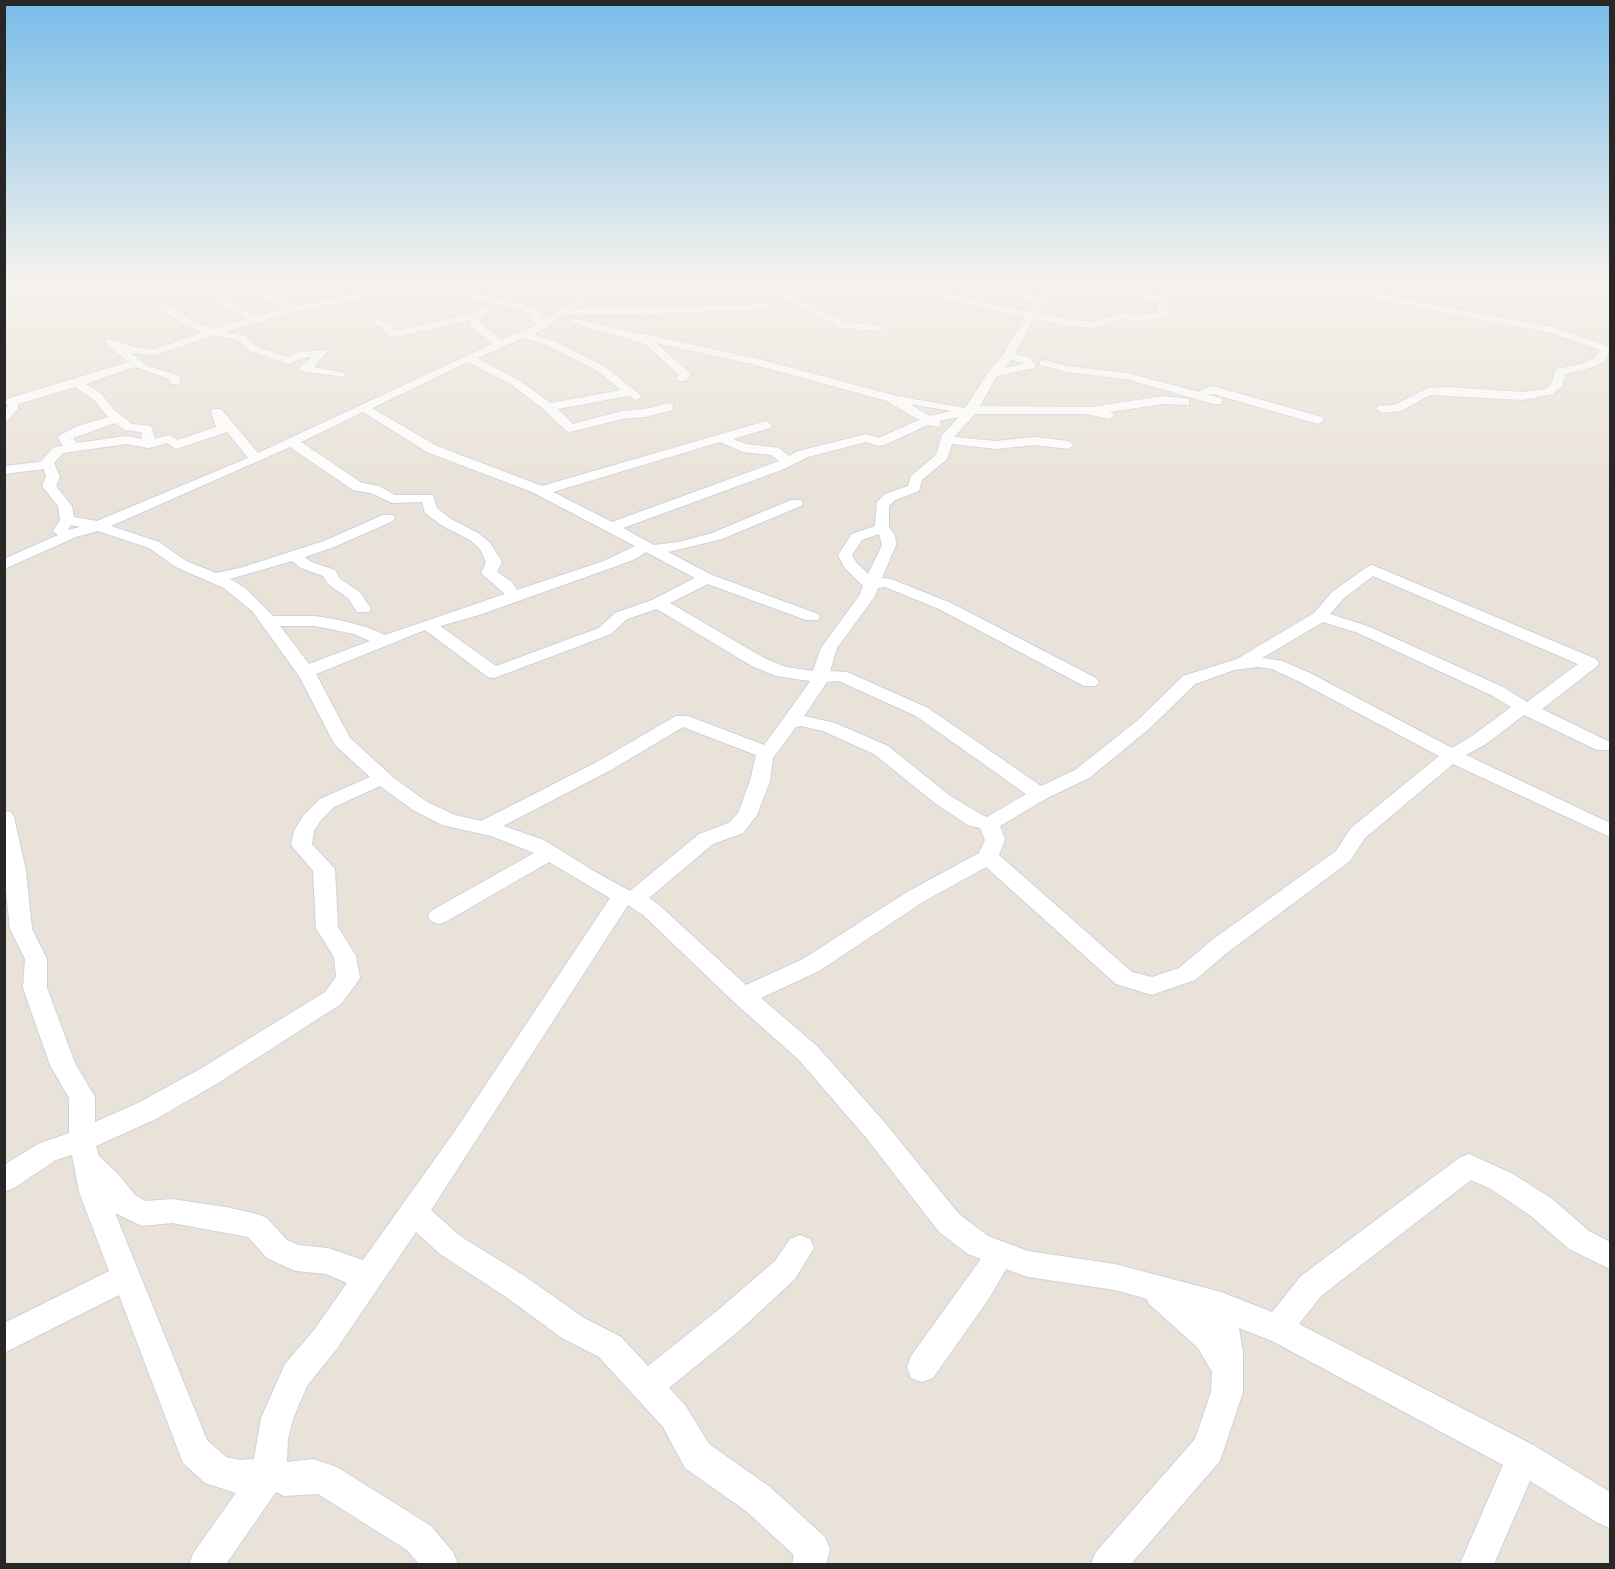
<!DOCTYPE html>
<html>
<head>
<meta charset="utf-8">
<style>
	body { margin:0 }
	#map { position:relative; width:1615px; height:1569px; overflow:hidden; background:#e9e2d8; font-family:Mulish,sans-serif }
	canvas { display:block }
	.frame { position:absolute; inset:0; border:6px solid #272727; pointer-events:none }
</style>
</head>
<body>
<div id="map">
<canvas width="1615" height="1569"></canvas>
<div class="frame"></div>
</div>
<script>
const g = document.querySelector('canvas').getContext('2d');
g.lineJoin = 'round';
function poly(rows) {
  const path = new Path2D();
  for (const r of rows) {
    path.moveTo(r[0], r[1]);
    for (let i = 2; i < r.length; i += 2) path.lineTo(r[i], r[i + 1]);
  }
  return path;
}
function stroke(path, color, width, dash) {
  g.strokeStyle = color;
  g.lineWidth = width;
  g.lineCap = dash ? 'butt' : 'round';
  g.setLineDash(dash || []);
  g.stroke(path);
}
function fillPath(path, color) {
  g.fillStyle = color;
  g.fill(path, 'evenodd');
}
const minor = poly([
	[225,278,237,278,295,306,391,287,337,281,332,278,425,283,526,305,538,310,544,320,608,278,619,278,572,309,769,304,770,306,765,309,636,315,562,315,546,328,533,334,554,341,604,366,642,396,636,400,628,396,558,409,573,424,622,411,645,409,669,403,673,404,673,410,645,417,622,419,570,432,566,431,545,410,512,385,468,362,372,408,437,446,542,486,766,421,772,425,770,428,733,439,746,444,779,448,789,456,798,451,867,434,878,438,919,420,887,401,752,364,656,343,691,374,686,381,678,381,676,379,679,375,645,344,570,322,570,318,754,358,897,396,965,408,989,371,1003,355,1025,317,933,296,933,292,946,285,905,281,900,278,979,281,1012,291,1038,296,1045,289,1001,278,1019,278,1048,284,1056,278,1067,278,1055,288,1051,296,1044,301,1037,314,1092,322,1122,313,1136,315,1158,313,1157,307,1161,302,1139,298,1139,294,1172,298,1173,300,1167,307,1169,315,1164,318,1136,321,1122,319,1092,328,1060,325,1034,319,1015,354,1030,357,1036,366,1034,368,997,376,980,406,1092,407,1163,396,1189,399,1189,405,1163,404,1110,412,1115,415,1109,419,1087,414,975,414,954,437,996,441,1035,437,1068,441,1074,445,1068,449,1035,445,996,449,952,444,947,459,922,480,919,491,895,500,889,506,889,527,895,535,896,545,882,578,891,579,951,603,1096,678,1099,682,1096,686,1084,686,939,609,885,587,878,588,875,596,837,648,830,671,847,672,928,708,1041,786,1075,770,1138,720,1183,676,1237,659,1314,613,1332,592,1367,567,1372,565,1596,659,1599,663,1596,667,1542,709,1610,742,1610,750,1597,750,1524,715,1486,744,1466,755,1610,823,1610,837,1453,764,1365,838,1350,861,1228,952,1195,980,1160,992,1152,995,1116,984,986,867,923,902,819,971,761,998,817,1046,886,1124,959,1214,988,1236,1028,1251,1115,1264,1221,1292,1272,1312,1301,1276,1459,1158,1469,1154,1511,1173,1551,1198,1589,1231,1610,1242,1610,1269,1569,1249,1531,1216,1491,1189,1471,1180,1321,1296,1299,1324,1535,1446,1610,1492,1610,1528,1598,1523,1530,1481,1494,1564,1460,1564,1503,1465,1272,1341,1239,1328,1243,1353,1243,1392,1220,1461,1131,1564,1091,1564,1096,1552,1195,1439,1211,1392,1212,1372,1198,1348,1149,1304,1147,1299,1115,1290,1028,1277,1006,1269,990,1297,933,1378,922,1382,911,1378,907,1367,911,1356,981,1259,968,1254,939,1232,868,1140,799,1060,735,1003,643,915,628,905,431,1210,460,1236,526,1277,584,1318,621,1337,648,1366,718,1310,775,1261,790,1239,800,1235,810,1239,814,1248,795,1279,740,1330,669,1388,685,1405,709,1444,770,1487,825,1537,830,1549,826,1564,792,1564,794,1555,746,1511,685,1468,663,1427,599,1357,562,1338,506,1297,440,1254,416,1232,336,1350,307,1386,293,1419,288,1439,287,1462,313,1459,337,1467,431,1526,453,1552,458,1564,419,1564,407,1550,318,1494,284,1496,276,1492,226,1564,189,1564,194,1552,236,1493,205,1483,183,1463,119,1295,4,1353,4,1323,109,1271,79,1192,72,1155,56,1160,14,1188,4,1192,4,1165,38,1144,69,1133,69,1098,50,1065,23,988,25,959,10,929,4,872,4,811,11,812,14,817,26,871,32,929,47,959,47,988,75,1063,95,1097,95,1122,138,1103,200,1069,325,992,336,977,334,957,316,928,313,871,291,845,294,831,303,816,320,799,370,777,335,745,299,676,253,612,224,588,176,567,149,548,98,531,76,537,4,569,4,559,58,535,53,531,60,520,58,506,42,486,46,477,44,469,4,474,4,466,40,462,54,447,63,446,58,438,60,435,78,426,108,417,94,400,75,387,18,404,18,409,8,420,4,421,4,409,8,406,5,402,7,399,128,362,106,344,106,340,114,340,134,347,154,349,203,332,184,324,157,307,157,303,165,303,192,320,212,329,247,318,211,301,211,297,219,297,258,316,283,309,225,278],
	[959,287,978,287,1007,296,1034,301,1028,312,946,293,959,287],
	[412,288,425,289,519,309,530,314,536,325,501,340,479,321,490,310,485,307,474,313,401,330,395,330,390,322,373,319,373,323,382,326,387,335,391,336,401,336,470,320,470,324,492,344,258,453,221,409,213,409,211,412,216,427,178,440,169,435,155,439,151,426,132,424,112,408,102,394,86,384,135,367,169,379,171,384,179,384,181,382,178,375,147,366,131,353,155,355,215,335,237,340,250,351,289,364,302,358,312,357,300,367,300,371,345,377,345,373,314,367,327,352,326,350,299,352,288,357,258,347,248,340,246,336,225,332,296,312,412,288],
	[524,338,546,345,596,370,621,390,551,403,520,381,477,358,524,338],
	[1011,360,1022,362,1023,364,1004,368,1011,360],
	[910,404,951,411,930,416,910,404],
	[363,412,427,452,532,492,635,546,604,561,517,590,512,582,497,572,502,562,491,544,480,534,451,519,437,508,433,495,395,495,379,486,362,483,301,442,363,412],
	[959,417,942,435,936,455,911,476,908,486,885,494,877,502,875,526,852,534,838,555,844,567,863,586,859,596,821,648,813,671,786,667,764,658,670,603,708,584,806,620,818,620,820,617,818,614,712,575,668,552,722,539,801,506,803,503,801,500,791,500,712,533,679,542,654,545,623,528,784,469,808,457,866,442,879,446,884,445,928,425,939,427,941,424,939,421,959,417],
	[115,423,125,430,141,432,142,439,126,436,77,443,73,438,115,423],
	[227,432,248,458,97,521,74,517,72,506,56,486,60,477,54,463,63,453,126,444,149,448,167,443,176,449,227,432],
	[720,442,743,452,771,455,779,461,612,522,553,492,720,442],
	[290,447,353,490,371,493,392,503,422,502,425,513,441,525,470,540,480,549,486,562,481,573,505,594,385,635,366,627,339,620,315,616,273,616,245,588,230,579,292,561,301,568,323,576,328,584,348,598,357,612,369,612,371,609,360,592,340,579,335,570,311,562,305,557,334,547,393,521,395,518,393,515,383,515,324,541,240,568,216,573,186,561,159,542,111,526,290,447],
	[71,525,80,527,68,530,71,525],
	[879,534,882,545,868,574,856,562,852,555,862,540,879,534],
	[646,552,695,578,652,600,615,613,599,628,496,666,440,626,479,615,614,567,635,559,646,552],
	[1373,576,1578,664,1527,702,1503,687,1370,627,1330,614,1344,598,1373,576],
	[657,609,752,666,776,676,810,681,807,686,764,745,688,716,676,716,595,763,481,821,455,815,427,802,394,778,350,738,316,674,425,630,488,677,494,678,611,634,627,619,657,609],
	[1323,622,1358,633,1491,695,1511,707,1472,736,1452,748,1310,673,1282,661,1262,658,1323,622],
	[280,626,315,626,354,634,370,641,309,664,280,626],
	[1258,667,1272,669,1298,681,1439,756,1351,828,1336,851,1212,940,1179,968,1152,977,1132,972,999,855,1005,840,1000,826,1047,798,1089,778,1150,728,1195,684,1234,670,1258,667],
	[839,681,916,716,1026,794,987,817,982,815,949,795,888,746,835,723,804,716,827,682,839,681],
	[801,726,823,731,874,754,935,803,968,825,980,828,985,840,979,853,907,892,803,959,746,985,659,905,649,898,713,844,743,833,757,815,770,781,773,758,796,727,801,726],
	[683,727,756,755,750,781,738,813,729,823,699,834,630,891,592,870,544,840,503,826,609,771,683,727],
	[380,786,413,810,442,825,491,836,534,853,431,911,428,916,431,921,439,924,447,921,549,862,610,898,455,1131,363,1260,328,1248,298,1245,287,1240,267,1218,257,1214,226,1207,172,1199,145,1201,135,1195,119,1175,99,1156,96,1146,156,1119,218,1083,341,1004,356,984,360,978,356,956,338,927,335,869,312,844,314,831,321,820,334,807,380,786],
	[115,1213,142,1226,172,1223,248,1237,267,1258,286,1267,296,1271,326,1274,347,1283,314,1330,285,1364,261,1418,254,1459,240,1460,226,1457,207,1440,115,1213],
	[727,278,741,278,785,292,847,323,880,325,885,328,880,331,841,328,779,296,727,278],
	[1089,278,1117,278,1166,283,1273,283,1290,279,1310,281,1553,327,1610,347,1610,351,1603,362,1588,369,1565,374,1562,386,1553,394,1523,400,1430,395,1401,411,1382,413,1376,409,1378,406,1394,405,1428,388,1449,387,1523,392,1545,389,1551,385,1556,369,1581,364,1595,358,1600,350,1551,333,1310,287,1290,285,1273,289,1166,289,1094,281,1089,278],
	[1044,360,1067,366,1127,373,1199,392,1201,390,1213,386,1322,417,1324,420,1318,424,1213,394,1208,395,1222,398,1222,404,1214,404,1126,379,1066,372,1040,365,1040,361,1044,360]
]);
stroke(minor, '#ced1e0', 2);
fillPath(minor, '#fff');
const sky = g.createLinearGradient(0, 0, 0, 497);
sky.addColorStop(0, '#77bce8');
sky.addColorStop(0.56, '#f5f2ed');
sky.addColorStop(1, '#f5f2ed00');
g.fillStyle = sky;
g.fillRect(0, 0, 1615, 497);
</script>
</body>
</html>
